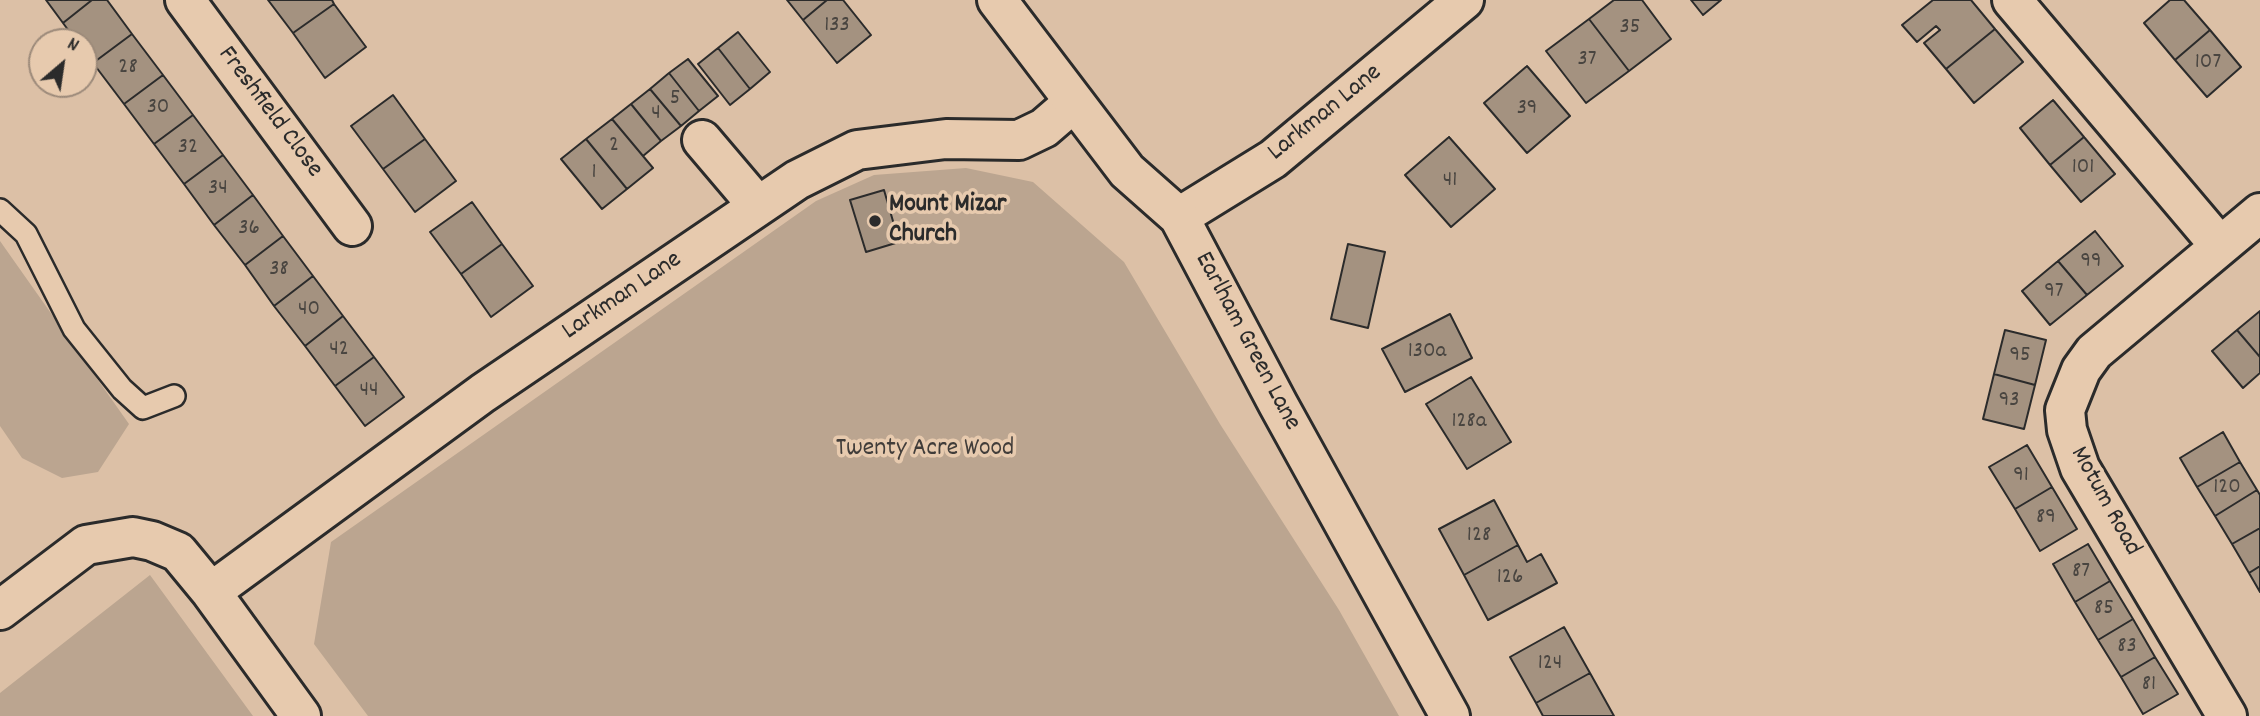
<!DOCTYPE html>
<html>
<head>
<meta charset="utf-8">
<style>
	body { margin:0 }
	#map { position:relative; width:2260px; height:716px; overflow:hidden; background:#dcc0a6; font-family:Dekko,sans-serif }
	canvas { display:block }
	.north { position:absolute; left:28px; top:28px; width:70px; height:70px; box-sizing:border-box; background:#e7caae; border:2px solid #9c8a7a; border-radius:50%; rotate:29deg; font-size:19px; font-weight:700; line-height:28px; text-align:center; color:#2b2b2b }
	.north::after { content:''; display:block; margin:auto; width:24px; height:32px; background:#2b2b2b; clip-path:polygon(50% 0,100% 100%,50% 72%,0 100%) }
</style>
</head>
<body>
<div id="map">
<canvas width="2260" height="716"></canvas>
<div class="north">N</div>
</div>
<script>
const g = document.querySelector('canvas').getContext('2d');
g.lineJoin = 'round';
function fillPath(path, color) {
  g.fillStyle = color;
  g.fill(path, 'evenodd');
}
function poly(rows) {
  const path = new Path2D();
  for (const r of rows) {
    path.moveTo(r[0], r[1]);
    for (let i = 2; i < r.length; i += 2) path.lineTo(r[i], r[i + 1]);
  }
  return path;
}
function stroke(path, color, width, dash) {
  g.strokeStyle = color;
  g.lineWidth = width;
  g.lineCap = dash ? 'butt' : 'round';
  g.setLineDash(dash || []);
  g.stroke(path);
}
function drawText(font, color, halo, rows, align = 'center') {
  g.font = font + ' Dekko,sans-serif';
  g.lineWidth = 7;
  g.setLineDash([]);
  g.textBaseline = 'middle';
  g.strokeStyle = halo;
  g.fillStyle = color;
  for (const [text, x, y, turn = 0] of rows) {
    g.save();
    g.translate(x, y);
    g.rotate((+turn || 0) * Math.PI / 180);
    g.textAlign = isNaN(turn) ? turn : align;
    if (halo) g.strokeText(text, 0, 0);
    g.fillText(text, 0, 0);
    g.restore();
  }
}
const green = poly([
	[966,168,1033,182,1124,262,1220,424,1339,610,1399,716,368,716,314,644,331,542,816,201,874,175],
	[0,241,129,424,98,472,62,478,22,458,0,426],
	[150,575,253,716,0,716,0,693]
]);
const building = poly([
	[46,0,92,0,63,23,46,0],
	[92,0,107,0,132,34,93,63,84,51,84,42,77,42,63,23,92,0],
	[268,0,332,0,334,4,293,33,268,0],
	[787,0,827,0,803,20,787,0],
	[827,0,843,0,871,35,837,63,803,20,827,0],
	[1614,0,1642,0,1671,39,1629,71,1589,19,1614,0],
	[1691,0,1721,0,1703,15,1691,0],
	[1933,0,1971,0,1995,29,1946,69,1924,43,1940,30,1936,26,1917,42,1902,25,1933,0],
	[2170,0,2184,0,2210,30,2175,60,2144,23,2170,0],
	[334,4,366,47,325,78,293,33,334,4],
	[1589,19,1629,71,1586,103,1546,51,1589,19],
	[1995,29,2023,62,1974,103,1946,69,1995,29],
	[2210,30,2241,67,2207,97,2175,60,2210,30],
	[738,32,770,72,750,89,718,48,738,32],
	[132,34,163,75,124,104,93,63,132,34],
	[718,48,750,89,730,105,698,64,718,48],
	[688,59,718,96,699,111,669,73,688,59],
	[1527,66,1570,116,1527,153,1484,103,1527,66],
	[669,73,699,111,681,126,650,89,669,73],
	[163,75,193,115,154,144,124,104,163,75],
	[650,89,681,126,661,141,631,104,650,89],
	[393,95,425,139,383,169,351,126,393,95],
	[2053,100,2084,137,2050,165,2020,128,2053,100],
	[631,104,661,141,643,156,612,119,631,104],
	[193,115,223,155,184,184,154,144,193,115],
	[612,119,653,168,627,189,586,139,612,119],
	[1449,137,1495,189,1451,227,1405,175,1449,137],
	[2084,137,2115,174,2081,202,2050,165,2084,137],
	[425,139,456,181,415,212,383,169,425,139],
	[586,139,627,189,602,209,561,159,586,139],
	[223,155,253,195,214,225,184,184,223,155],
	[884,190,899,242,866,252,850,200,884,190],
	[253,195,283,236,245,265,214,225,253,195],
	[472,202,502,244,461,274,430,232,472,202],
	[2095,231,2123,266,2087,295,2058,261,2095,231],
	[283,236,313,276,274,306,245,265,283,236],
	[502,244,533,286,491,317,461,274,502,244],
	[1348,244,1385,252,1368,328,1331,319,1348,244],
	[2058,261,2087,295,2050,325,2022,291,2058,261],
	[313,276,343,316,305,346,274,306,313,276],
	[2260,311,2260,357,2237,330,2260,311],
	[1450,314,1472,358,1405,392,1382,349,1450,314],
	[343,316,374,357,335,386,305,346,343,316],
	[2005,330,2046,340,2035,385,1994,374,2005,330],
	[2237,330,2260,357,2260,373,2243,388,2212,351,2237,330],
	[374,357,404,397,365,426,335,386,374,357],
	[1994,374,2035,385,2024,429,1983,419,1994,374],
	[1471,377,1511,442,1467,469,1426,404,1471,377],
	[2223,432,2240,462,2197,487,2180,458,2223,432],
	[2027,445,2052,487,2015,509,1989,467,2027,445],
	[2240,462,2257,490,2215,516,2197,487,2240,462],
	[2052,487,2077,529,2040,551,2015,509,2052,487],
	[2257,490,2260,495,2260,528,2232,544,2215,516,2257,490],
	[1494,500,1518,545,1464,575,1439,529,1494,500],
	[2260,528,2260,566,2249,573,2232,544,2260,528],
	[2088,544,2110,581,2075,602,2053,564,2088,544],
	[1518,545,1527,562,1541,554,1557,583,1488,620,1464,575,1518,545],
	[2260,566,2260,592,2249,573,2260,566],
	[2110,581,2133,619,2098,640,2075,602,2110,581],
	[2133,619,2155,657,2121,677,2098,640,2133,619],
	[1564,627,1590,673,1536,703,1510,657,1564,627],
	[2155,657,2178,694,2143,714,2121,677,2155,657],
	[1590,673,1614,716,1543,716,1536,703,1590,673]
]);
const service = poly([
	[0,210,26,234,74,329,122,389,143,408,174,396]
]);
const minor = poly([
	[185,0,352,226],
	[2012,0,2220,246],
	[702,140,758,206],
	[1179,217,1273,159,1464,0],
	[211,592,483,393,797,180,857,150,946,139,1019,140,1044,128,1073,103],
	[0,610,86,545,133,537,152,541,178,552,211,592,301,716],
	[2227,716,2080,468,2067,430,2065,410,2081,370,2094,352,2260,213]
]);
const tertiary = poly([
	[997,0,1127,171,1179,217,1278,404,1450,716]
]);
const markers = [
	[875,221,7,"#2b2b2b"]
];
const numberNames = [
	["133",837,27],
	["35",1630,29],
	["37",1587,61],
	["107",2208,64],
	["28",128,69],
	["5",675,100],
	["30",158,109],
	["39",1527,110],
	["4",656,115],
	["2",614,147],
	["32",188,149],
	["101",2083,169],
	["1",594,174],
	["41",1450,182],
	["34",218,190],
	["36",249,230],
	["99",2091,263],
	["38",279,271],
	["97",2054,293],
	["40",309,311],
	["42",339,351],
	["130a",1427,353],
	["95",2020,357],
	["44",369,392],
	["93",2009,402],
	["128a",1469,423],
	["91",2021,477],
	["120",2227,489],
	["89",2046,519],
	["128",1479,537],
	["87",2081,573],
	["126",1510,579],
	["85",2104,610],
	["83",2127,648],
	["124",1550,665],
	["81",2149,686]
];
const streetNames = [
	["Freshfield Close",269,113,53],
	["Larkman Lane",1326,114,-39],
	["Larkman Lane",623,297,-34],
	["Earlham Green Lane",1246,342,62],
	["Motum Road",2104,502,61]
];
const poiNames = [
	["Mount Mizar",889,206],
	["Church",889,236]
];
const parkNames = [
	["Twenty Acre Wood",925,450]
];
fillPath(green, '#bba590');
fillPath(building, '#a49280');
stroke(building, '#2b2b2b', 2);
stroke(service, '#2b2b2b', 26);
stroke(minor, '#2b2b2b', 44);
stroke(tertiary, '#2b2b2b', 44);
stroke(service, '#e7caae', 21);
stroke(minor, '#e7caae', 38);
stroke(tertiary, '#e7caae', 38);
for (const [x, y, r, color] of markers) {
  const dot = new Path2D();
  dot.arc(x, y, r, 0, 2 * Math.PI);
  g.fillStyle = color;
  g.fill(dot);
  stroke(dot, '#e7caae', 2.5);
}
drawText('23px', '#494540', null, numberNames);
drawText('26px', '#2b2b2b', '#e7caae', streetNames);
drawText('bold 26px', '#2b2b2b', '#e7caae', poiNames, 'left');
drawText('26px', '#413d3a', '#e7caae', parkNames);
</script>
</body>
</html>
